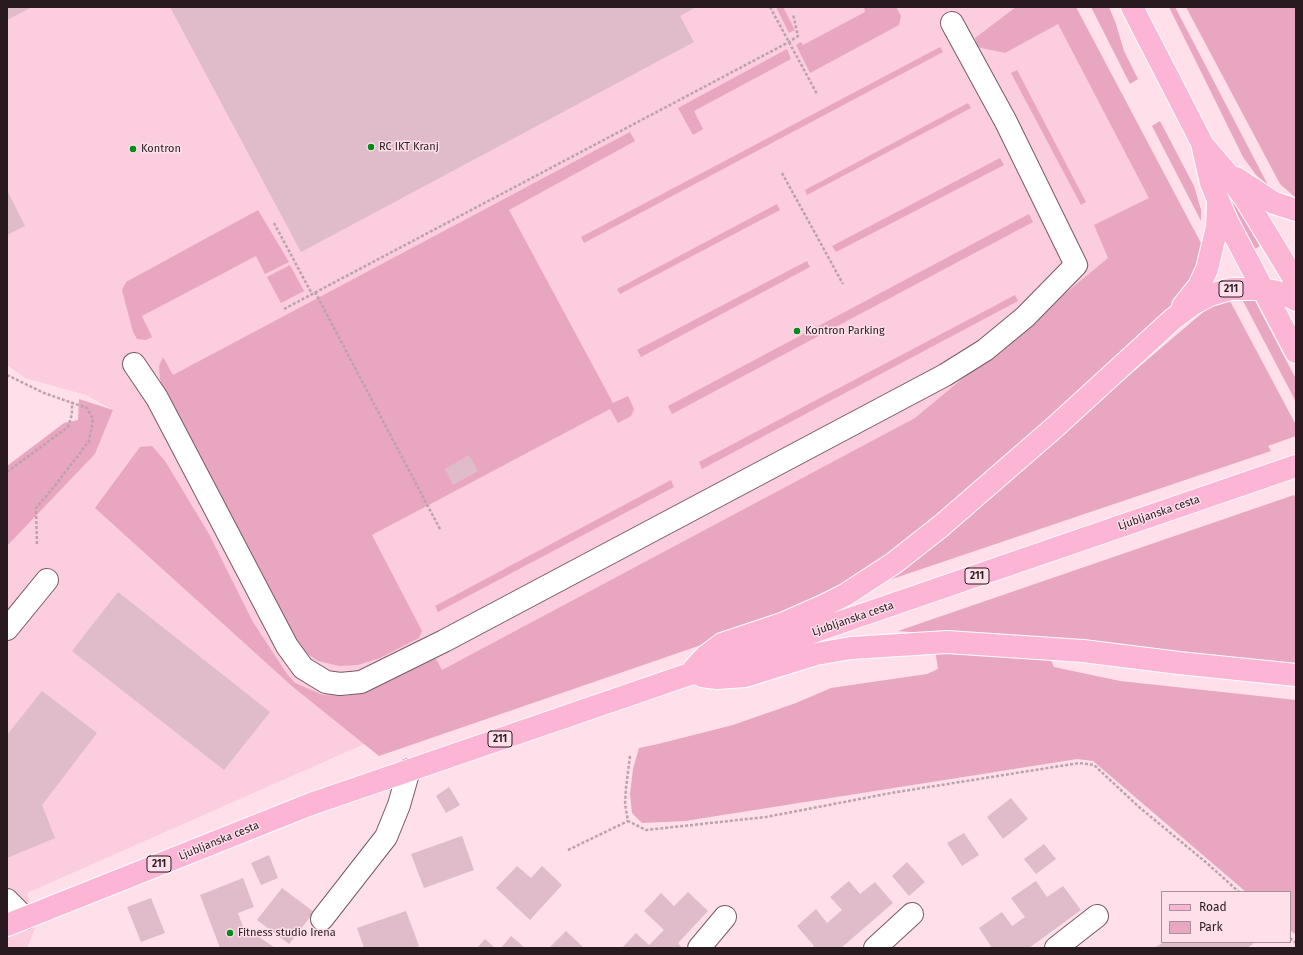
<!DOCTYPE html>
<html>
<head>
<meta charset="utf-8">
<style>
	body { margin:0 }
	#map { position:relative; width:1303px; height:955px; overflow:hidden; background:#fedfea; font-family:"Fira Sans",sans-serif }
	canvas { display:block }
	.frame { position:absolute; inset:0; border:8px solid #281a1f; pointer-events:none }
	.legend { position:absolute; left:1161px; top:891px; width:130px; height:52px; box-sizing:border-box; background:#fedfea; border:1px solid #a89099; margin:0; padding:5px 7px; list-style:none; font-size:12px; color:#281a1f }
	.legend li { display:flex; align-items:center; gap:8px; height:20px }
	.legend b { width:20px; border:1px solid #a89099 }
</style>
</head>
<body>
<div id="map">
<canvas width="1303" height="955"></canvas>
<div class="frame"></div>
<ul class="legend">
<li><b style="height:5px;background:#fdb5d5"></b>Road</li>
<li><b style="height:11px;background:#e9a6c0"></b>Park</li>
</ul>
</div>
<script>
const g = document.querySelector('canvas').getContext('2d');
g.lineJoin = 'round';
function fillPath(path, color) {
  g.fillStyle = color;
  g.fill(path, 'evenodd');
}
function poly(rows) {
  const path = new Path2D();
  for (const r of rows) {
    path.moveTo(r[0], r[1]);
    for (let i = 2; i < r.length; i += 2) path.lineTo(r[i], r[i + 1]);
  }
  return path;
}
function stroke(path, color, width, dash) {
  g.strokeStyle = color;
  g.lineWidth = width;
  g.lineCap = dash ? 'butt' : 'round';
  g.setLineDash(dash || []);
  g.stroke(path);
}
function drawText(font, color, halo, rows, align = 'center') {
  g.font = font + ' "Fira Sans",sans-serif';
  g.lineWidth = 3;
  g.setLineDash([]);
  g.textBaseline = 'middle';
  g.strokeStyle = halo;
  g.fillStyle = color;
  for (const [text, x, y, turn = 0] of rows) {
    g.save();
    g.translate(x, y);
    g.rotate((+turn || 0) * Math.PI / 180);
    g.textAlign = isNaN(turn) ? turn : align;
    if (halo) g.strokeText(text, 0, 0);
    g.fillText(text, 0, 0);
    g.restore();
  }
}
const built = poly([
	[7,7,1013,7,1014,8,1064,7,1180,243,1174,267,371,741,27,893,36,926,27,948,7,948,7,546,95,454,113,410,86,395,25,378,7,365]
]);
const green = poly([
	[776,7,783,7,795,30,789,33],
	[864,7,896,7,901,16,899,25,810,73,796,45,801,42,803,45,865,12],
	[1016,7,1076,7,1202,245,1200,263,1186,290,1163,316,989,475,911,539,853,580,808,605,736,633,379,756,293,687,95,508,140,447,152,446,165,461,209,534,253,622,287,674,295,683,323,695,346,696,365,692,430,658,436,659,442,670,915,418,1108,258,1094,225,1149,198,1058,24,1005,53,977,47,975,38],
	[1091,7,1109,7,1116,24,1124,51,1138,79,1130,84],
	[1169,7,1175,7,1268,185,1256,175,1243,157],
	[1186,7,1296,7,1296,198,1280,184],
	[940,47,943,52,584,243,581,237],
	[787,49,791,59,694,111,703,129,693,135,678,108],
	[1017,70,1086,202,1081,205,1011,73],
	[968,103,971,108,807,195,805,190],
	[1160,121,1194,186,1201,210,1201,221,1152,126],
	[630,132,635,141,509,210,613,403,628,396,634,409,631,416,618,423,610,409,372,535,422,631,419,638,380,658,358,665,339,666,318,661,303,651,285,631,164,394,160,379,159,366,163,357,173,375],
	[1000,158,1004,165,836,252,832,246],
	[1233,201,1235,202,1260,246,1255,249,1231,203],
	[777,204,780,210,620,294,617,289],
	[258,210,289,262,265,274,256,256,142,316,152,337,146,340,137,339,133,332,122,290,126,282],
	[1029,214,1033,222,672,414,668,406],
	[807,261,810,267,641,357,637,350],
	[290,265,304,291,281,303,267,277],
	[1015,295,1018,301,702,469,699,462],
	[1242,299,1254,299,1296,379,1296,402],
	[1230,301,1296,425,1296,436,1268,446,1271,451,889,580,1208,308],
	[79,399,113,410,95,454,7,546,7,466,64,423,78,420],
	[671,480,674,487,438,612,435,606],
	[1294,495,1296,498,1296,664,898,631],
	[935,650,1050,658,1054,667,1120,681,1296,700,1296,935,1290,930,1290,892,1246,892,1093,761,1077,759,685,821,642,823,632,813,630,794,633,769,639,748,658,744,733,725,796,703,831,688,927,674,938,669]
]);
const building = poly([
	[7,7,32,7,7,20],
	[170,7,696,7,680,16,694,42,301,252],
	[7,190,25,226,7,235],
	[469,455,478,471,453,485,445,469],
	[118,592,270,712,224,770,72,651],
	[42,691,97,733,42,805,55,838,7,858,7,735],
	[449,787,460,805,446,813,436,796],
	[1011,798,1028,819,1003,839,987,817],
	[964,833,979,855,962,866,947,843],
	[462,836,474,870,424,888,411,854],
	[1044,844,1056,859,1036,874,1024,859],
	[269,855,278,878,261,885,251,863],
	[907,862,925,882,909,896,892,876],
	[517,866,531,878,542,866,562,885,530,920,496,888],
	[243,878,254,907,238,913,246,935,249,930,275,948,220,948,200,895],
	[849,881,860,894,875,882,893,903,841,948,812,948,814,946,797,926,816,909,827,923,842,910,830,897],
	[1036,881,1047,897,1063,886,1081,910,1029,948,992,948,979,928,1002,912,1012,926,1025,917,1011,898],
	[282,888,314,912,289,944,257,920],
	[688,892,708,911,678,943,682,948,622,948,636,933,649,945,664,930,644,911,661,893,674,906],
	[151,898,165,933,141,942,127,907],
	[406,911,419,946,413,948,364,948,357,928],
	[566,931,583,947,582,948,551,948,550,947],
	[511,936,525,948,501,948],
	[485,939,495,948,477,948],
	[1164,942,1251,942,1253,944,1247,948,1154,948]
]);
const path = poly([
	[770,7,817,94],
	[782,173,843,284],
	[274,223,312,294],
	[315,292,441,531],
	[284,309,789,42,798,36,793,14],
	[7,375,44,393,87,408,93,419,89,441,54,487,36,508,37,546],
	[7,472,68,427,72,414,72,402],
	[630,756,626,788,625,804,628,821,646,830,766,817,891,793,1079,763,1094,765,1139,807,1208,864,1239,892],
	[568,850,628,821],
	[1290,938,1296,943]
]);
const minor = poly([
	[134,364,157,398,287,646,303,668,326,682,340,684,361,682,444,641,945,375,985,350,1025,317,1076,265,1006,122,952,23],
	[7,629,47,580],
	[7,900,25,918],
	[322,919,386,837,399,805,409,770],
	[699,948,725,917],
	[875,948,912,914],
	[1056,948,1097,916]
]);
const major = poly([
	[1132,7,1203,145,1226,172,1246,200,1296,282],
	[1203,148,1211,183,1227,221,1296,352],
	[1236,178,1274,203,1296,210],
	[1183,306,1199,286,1207,269,1217,227,1218,203],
	[693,670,706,656,722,644,782,624,825,605,845,595,894,563,941,526,1055,427,1173,319,1193,304,1210,295,1231,289,1263,289,1282,293,1296,300],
	[702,676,717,678,745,676,816,654,851,648,947,642,1083,651,1179,663,1296,675],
	[7,925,311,804,1296,466]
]);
const markers = [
	[371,147,4,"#018b19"],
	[133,149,4,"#018b19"],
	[797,331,4,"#018b19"],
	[230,933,4,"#018b19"]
];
const shields = [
	[1231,289,24],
	[977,576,24],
	[500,739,24],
	[159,864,24]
];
const shieldNames = [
	["211",1231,289],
	["211",977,576],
	["211",500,739],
	["211",159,864]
];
const poiNames = [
	["RC IKT Kranj",379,147],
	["Kontron",141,149],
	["Kontron Parking",805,331],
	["Fitness studio Irena",238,933]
];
const streetNames = [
	["Ljubljanska cesta",1159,513,-19],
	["Ljubljanska cesta",853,619,-19],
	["Ljubljanska cesta",219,841,-22]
];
fillPath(built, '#fbcdde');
fillPath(green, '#e9a6c0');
fillPath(building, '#e0bbc9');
stroke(minor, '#7a5966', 24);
stroke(major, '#fff', 24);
stroke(path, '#bba2ab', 2.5, [3, 2]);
stroke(minor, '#fff', 22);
stroke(major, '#fdb5d5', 22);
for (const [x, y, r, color] of markers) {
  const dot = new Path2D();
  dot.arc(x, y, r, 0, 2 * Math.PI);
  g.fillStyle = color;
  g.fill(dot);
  stroke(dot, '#fedfea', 1.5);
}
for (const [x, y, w] of shields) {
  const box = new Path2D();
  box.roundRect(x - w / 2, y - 8, w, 16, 3);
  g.fillStyle = '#fedfea';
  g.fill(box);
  stroke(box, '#281a1f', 1);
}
drawText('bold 10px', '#281a1f', null, shieldNames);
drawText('11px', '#281a1f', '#fedfea', poiNames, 'left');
drawText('11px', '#281a1f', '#fedfea', streetNames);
</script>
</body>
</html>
